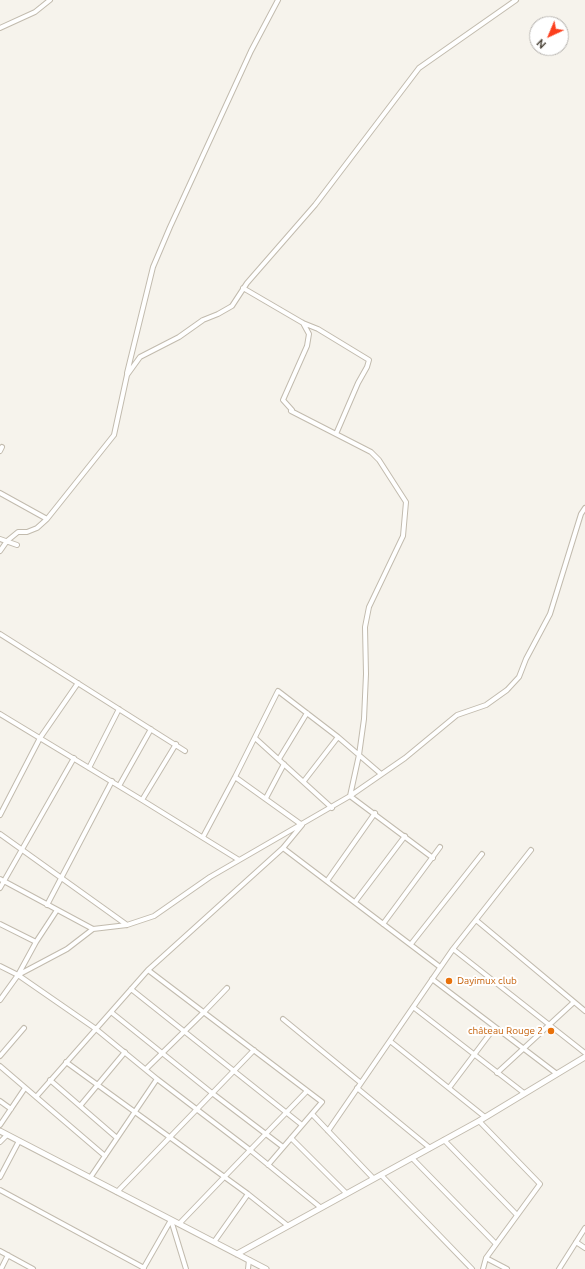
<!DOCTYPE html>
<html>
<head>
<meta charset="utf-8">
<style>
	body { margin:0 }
	#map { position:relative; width:585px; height:1269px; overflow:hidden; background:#f6f3ec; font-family:Ubuntu,sans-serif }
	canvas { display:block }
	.north { position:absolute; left:529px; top:16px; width:40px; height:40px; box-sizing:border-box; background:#fff; border:1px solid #b7b4b0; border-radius:50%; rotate:224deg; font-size:11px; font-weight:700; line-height:16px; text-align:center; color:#4b4439 }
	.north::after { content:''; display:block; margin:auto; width:14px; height:18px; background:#fc3f1d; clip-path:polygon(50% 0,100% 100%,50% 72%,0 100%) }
</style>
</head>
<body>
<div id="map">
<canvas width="585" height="1269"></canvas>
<div class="north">N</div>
</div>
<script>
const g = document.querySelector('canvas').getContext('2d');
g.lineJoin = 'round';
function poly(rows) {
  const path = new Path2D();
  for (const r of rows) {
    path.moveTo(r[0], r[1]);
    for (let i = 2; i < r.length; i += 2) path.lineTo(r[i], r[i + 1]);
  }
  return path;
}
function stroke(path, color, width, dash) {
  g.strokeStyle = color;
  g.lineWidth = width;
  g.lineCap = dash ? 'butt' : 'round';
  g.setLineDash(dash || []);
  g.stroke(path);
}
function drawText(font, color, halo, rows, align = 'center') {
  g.font = font + ' Ubuntu,sans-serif';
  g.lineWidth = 4;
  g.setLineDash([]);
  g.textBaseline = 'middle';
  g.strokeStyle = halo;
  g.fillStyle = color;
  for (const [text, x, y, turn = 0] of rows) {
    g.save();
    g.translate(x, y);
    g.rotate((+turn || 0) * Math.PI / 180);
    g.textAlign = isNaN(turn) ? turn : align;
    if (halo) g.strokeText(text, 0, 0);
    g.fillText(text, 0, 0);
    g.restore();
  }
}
const minor = poly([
	[0,28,35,12,50,0],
	[243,288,303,323,318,329,369,360,367,367,358,383,336,434],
	[303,323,309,334,307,346,283,400,292,410,291,411,371,452,379,460,406,502,403,536,369,607,365,627,366,674,364,719,359,755,350,796,433,858],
	[127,373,153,267,170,227,251,51,278,0],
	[0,451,2,447],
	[0,493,47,519],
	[0,539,17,545],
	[0,551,7,541,18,532,27,532,37,528,47,519,114,435,127,375,140,357,179,337,203,320,218,314,232,306,247,283,315,205,419,68,516,0],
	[0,634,185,751],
	[0,714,142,800,239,860],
	[255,738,332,808],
	[279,759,307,713],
	[89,768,119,709],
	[304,781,338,737],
	[119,786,151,729],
	[266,798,284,764],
	[142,800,176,744],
	[0,815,40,738,78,683],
	[0,834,127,925],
	[203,837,235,777,278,691,338,737,381,774],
	[283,848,440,967],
	[0,879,93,929],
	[327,881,375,813],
	[0,888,74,758],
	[355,902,405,836],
	[47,905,112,781],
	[476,920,585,1011],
	[0,924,36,942],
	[383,924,440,847],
	[411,944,482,854],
	[453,949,585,1053],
	[0,966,18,975,96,1029,157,1079,250,1150,320,1207],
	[148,970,322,1102,268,1165],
	[18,975,67,949,93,929,127,925,154,916,210,877,350,796,405,758,457,715,486,705,507,690,519,677,526,659,550,614,581,514,585,508],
	[432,979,557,1074],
	[131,989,302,1125],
	[0,1000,18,975,36,942,57,910],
	[413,1007,524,1093],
	[111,1012,212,1093,283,1147],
	[283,1019,361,1083],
	[390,1041,485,1117],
	[0,1056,24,1028],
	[66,1062,248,1194,287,1225],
	[0,1066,105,1156],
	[146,1069,204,1012,227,988],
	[497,1073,574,1002],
	[50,1080,117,1138],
	[357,1088,430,1148],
	[449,1088,495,1027],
	[36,1097,148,970,283,848,302,825,235,777],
	[0,1101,11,1109],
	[80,1106,125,1052],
	[312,1114,373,1178],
	[479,1121,540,1184,486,1258,483,1269],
	[0,1125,25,1088],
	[328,1131,453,949,531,850],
	[291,1138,346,1193],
	[444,1140,517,1215],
	[0,1142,7,1135],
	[412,1158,496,1244],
	[381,1175,472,1269],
	[0,1177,19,1141],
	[90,1178,157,1079],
	[0,1190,144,1268],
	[117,1192,254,1050],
	[171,1220,186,1269],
	[179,1224,307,1091],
	[214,1242,248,1194],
	[576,1242,585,1248],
	[0,1251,33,1269],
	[486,1258,507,1269],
	[1,1269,8,1255],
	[143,1269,171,1220],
	[248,1269,249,1260],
	[559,1269,585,1228]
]);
const tertiary = poly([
	[0,1131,266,1269],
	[237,1254,479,1121,585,1057]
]);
const markers = [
	[449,981,4,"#e8710a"],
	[551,1031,4,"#e8710a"]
];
const foodNames = [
	["Dayimux club",457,981],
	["château Rouge 2",543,1031,"right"]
];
stroke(minor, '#c2bbae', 6);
stroke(tertiary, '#c2bbae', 7);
stroke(minor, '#fff', 4);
stroke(tertiary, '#fff', 5);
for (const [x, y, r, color] of markers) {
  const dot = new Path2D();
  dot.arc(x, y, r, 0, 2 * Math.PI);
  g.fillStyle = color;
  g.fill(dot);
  stroke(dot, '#fff', 1.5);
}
drawText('10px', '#c56008', '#fff', foodNames, 'left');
</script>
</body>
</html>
